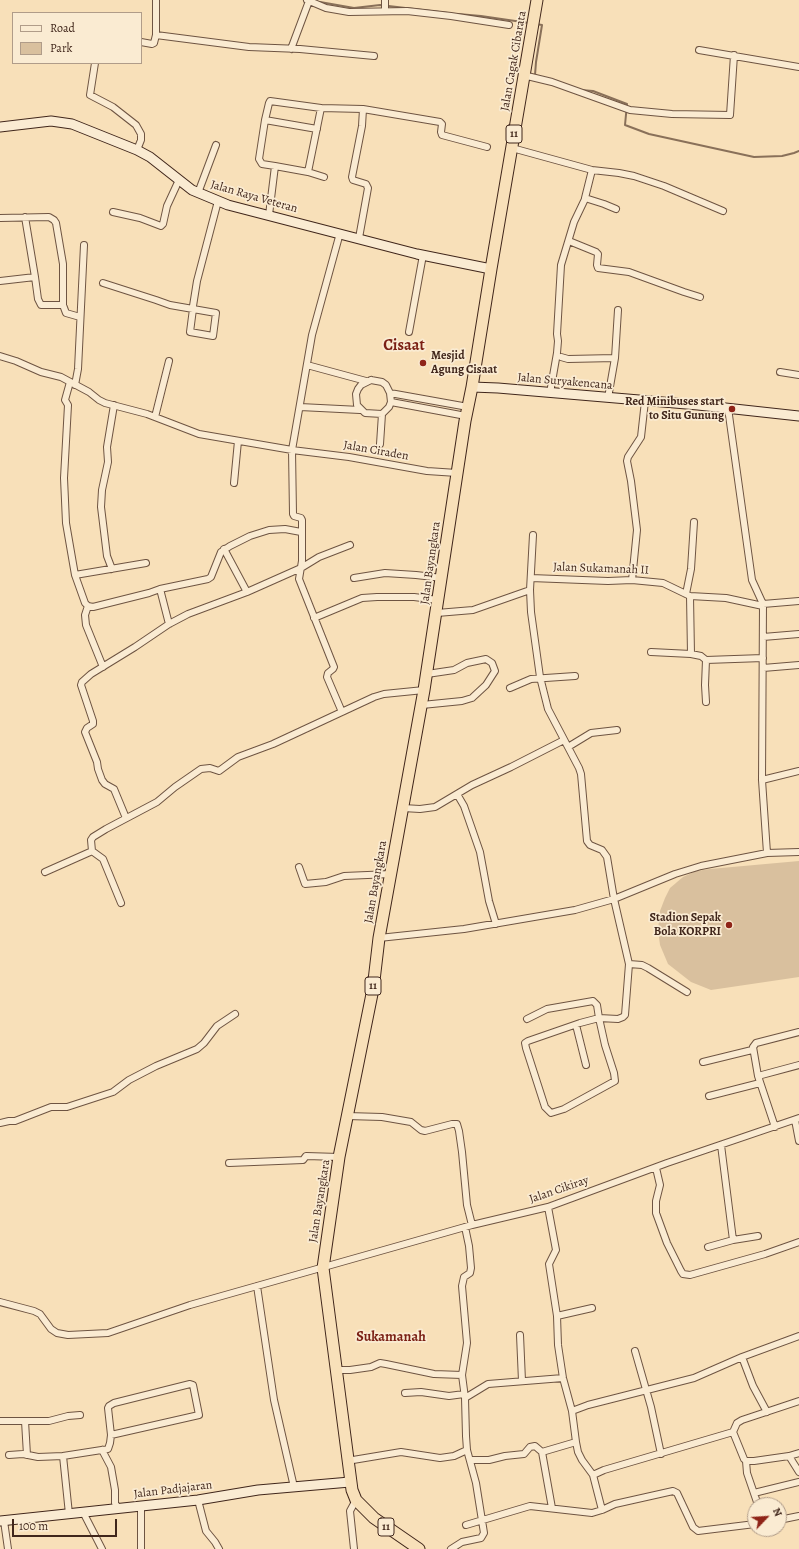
<!DOCTYPE html>
<html>
<head>
<meta charset="utf-8">
<style>
	body { margin:0 }
	#map { position:relative; width:799px; height:1549px; overflow:hidden; background:#f8e0b9; font-family:Alegreya,serif }
	canvas { display:block }
	.legend { position:absolute; left:12px; top:12px; width:130px; height:52px; box-sizing:border-box; background:#faebd2; border:1px solid #b09c89; margin:0; padding:5px 7px; list-style:none; font-size:12px; color:#40261b }
	.legend li { display:flex; align-items:center; gap:8px; height:20px }
	.legend b { width:20px; border:1px solid #b09c89 }
	.north { position:absolute; left:747px; top:1497px; width:40px; height:40px; box-sizing:border-box; background:#faebd2; border:1px solid #b09c89; border-radius:50%; rotate:65deg; font-size:11px; font-weight:700; line-height:16px; text-align:center; color:#40261b }
	.north::after { content:''; display:block; margin:auto; width:14px; height:18px; background:#8f2418; clip-path:polygon(50% 0,100% 100%,50% 72%,0 100%) }
	.scale { position:absolute; left:12px; top:1519px; width:105px; height:18px; box-sizing:border-box; border:2px solid #40261b; border-top:0; padding-left:5px; font-size:12px; line-height:14px; white-space:nowrap; color:#40261b; -webkit-text-stroke:3px #faebd2; paint-order:stroke }
</style>
</head>
<body>
<div id="map">
<canvas width="799" height="1549"></canvas>
<ul class="legend">
<li><b style="height:5px;background:#faebd2"></b>Road</li>
<li><b style="height:11px;background:#d9c09e"></b>Park</li>
</ul>
<div class="north">N</div>
<div class="scale">100 m</div>
</div>
<script>
const g = document.querySelector('canvas').getContext('2d');
g.lineJoin = 'round';
function fillPath(path, color) {
  g.fillStyle = color;
  g.fill(path, 'evenodd');
}
function poly(rows) {
  const path = new Path2D();
  for (const r of rows) {
    path.moveTo(r[0], r[1]);
    for (let i = 2; i < r.length; i += 2) path.lineTo(r[i], r[i + 1]);
  }
  return path;
}
function stroke(path, color, width, dash) {
  g.strokeStyle = color;
  g.lineWidth = width;
  g.lineCap = dash ? 'butt' : 'round';
  g.setLineDash(dash || []);
  g.stroke(path);
}
function drawText(font, color, halo, rows, align = 'center') {
  g.font = font + ' Alegreya,serif';
  g.lineWidth = 3.5;
  g.setLineDash([]);
  g.textBaseline = 'middle';
  g.strokeStyle = halo;
  g.fillStyle = color;
  for (const [text, x, y, turn = 0] of rows) {
    g.save();
    g.translate(x, y);
    g.rotate((+turn || 0) * Math.PI / 180);
    g.textAlign = isNaN(turn) ? turn : align;
    if (halo) g.strokeText(text, 0, 0);
    g.fillText(text, 0, 0);
    g.restore();
  }
}
const green = poly([
	[799,861,799,977,711,990,691,982,668,964,660,945,658,930,660,911,665,898,670,888,683,877,696,871,710,869]
]);
const stream = poly([
	[320,2,354,8,380,5,448,13],
	[458,14,481,16,529,23],
	[536,24,542,25,536,62,535,75,537,76],
	[581,90,593,91,627,104,625,125,649,134,754,157,782,156,794,153,799,151]
]);
const street = poly([
	[307,0,326,8,349,12,407,11,451,16,509,25],
	[385,11,385,0],
	[156,35,249,47,300,49,374,56],
	[141,42,152,44,154,43,156,35,156,0],
	[291,49,309,1],
	[699,50,799,67],
	[95,63,90,95,113,107,136,125,141,134,141,140,137,150],
	[523,75,552,82,630,110,672,114,730,115,734,55],
	[265,120,269,103,270,101,321,108,363,109,440,122,442,124,441,132,442,135,487,147],
	[512,148,592,170,619,173,634,176,664,186,723,211],
	[275,166,308,172,321,108],
	[592,170,585,198,604,204,616,209],
	[308,172,324,177],
	[198,193,216,145],
	[113,212,140,218,161,226,163,224,167,206,179,180],
	[269,215,275,166,262,164,259,159,265,120,317,129],
	[25,217,35,277],
	[0,218,49,217,54,220,56,223,63,264,63,305,66,313,80,317],
	[340,233,312,335,292,450,293,514,294,516,301,518,302,520,302,561,299,579,334,667,333,669,328,673,327,677,342,712],
	[359,238,368,188,366,184,353,180,352,177,362,126,363,109],
	[569,241,596,252,598,254,597,265,598,268,629,272,684,292,700,297],
	[0,281,35,277,38,299,41,305,63,305],
	[103,283,156,300,170,305,216,313,213,336,190,332,193,309,193,306,197,281,218,201],
	[409,332,423,255],
	[0,356,16,361,41,372,61,377,89,392,99,400,105,403,147,414,199,434,292,450,349,457,427,471,457,473],
	[561,357,568,359,615,358],
	[307,365,366,381],
	[780,372,799,375],
	[371,380,382,382,386,385,390,393,391,402,389,407,382,414,365,413,357,405,356,394,358,389,361,385,371,380],
	[70,382,65,400,68,405,64,478,66,523,75,575,85,603,88,606,93,607,149,593,160,589,208,579,211,577,221,552,230,546,250,536,269,530,285,529,301,532],
	[75,385,78,369,84,245],
	[390,393,468,407],
	[550,393,557,353,558,341,557,334,561,265,574,222,585,199],
	[608,398,615,358,618,310],
	[391,402,466,416],
	[300,407,360,410],
	[728,408,752,580,763,604,762,780,767,853],
	[155,417,169,361],
	[380,444,382,414],
	[234,483,238,441],
	[224,549,247,592],
	[112,569,107,556,101,507,102,490,108,462,107,447,114,405],
	[75,575,146,563],
	[354,578,385,573,416,575,442,578],
	[531,578,608,581,632,580,663,583,690,596,726,598,763,606],
	[632,580,637,530,631,481,627,461,628,457,641,437,645,401],
	[160,589,169,624],
	[686,594,691,569,694,522],
	[690,596,691,654],
	[763,604,799,601],
	[88,606,85,615,86,625,103,667],
	[437,613,473,610,530,590],
	[314,618,362,598,377,597,414,597,438,600],
	[763,637,799,634],
	[651,652,691,654,701,656,706,660,763,658],
	[763,668,799,665],
	[510,688,531,679,575,676],
	[706,702,705,685,706,660],
	[422,705,462,701,472,698,486,685,495,671,492,663,486,659,467,663,454,670,427,674],
	[568,747,591,733,617,730],
	[762,780,799,771],
	[457,794,464,806,480,852,489,901,496,924],
	[403,808,420,809,435,807,472,785,511,767,564,740],
	[126,818,114,789,105,784,102,780,98,769,97,762,85,732,87,728,93,724,93,721,81,685,82,682,91,674,135,647,169,624,188,614,247,592,301,568,319,557,350,545],
	[92,851,103,859,121,903],
	[299,867,305,884,326,882,344,876,391,874],
	[45,872,90,852,92,851,91,840,93,837,106,829,157,802,175,787,201,769,210,768,219,771,238,757,273,744,374,697,384,694,424,690],
	[379,938,464,929,575,910,614,899,675,874,701,866,767,853,799,852],
	[629,964,642,965,648,968,687,992],
	[527,1019,547,1009,593,1001,597,1005,599,1018,605,1045,614,1073,615,1081,564,1109,551,1113,545,1107,526,1048,525,1043,528,1041,580,1023,599,1018,618,1019,623,1017,625,1015,629,964,614,899,607,857,602,850,590,845,587,841,581,774,579,768,548,709,540,677,531,612,530,590,533,535],
	[576,1025,586,1065],
	[703,1062,752,1050],
	[758,1076,799,1065],
	[709,1096,760,1083],
	[347,1116,382,1117,411,1122,421,1130,425,1131,452,1124,457,1124,459,1131,462,1152,467,1205,472,1225],
	[795,1120,799,1141],
	[0,1123,9,1121,15,1121,51,1107,67,1107,113,1092,129,1080,156,1066,197,1049,204,1043,217,1026,235,1014],
	[775,1127,758,1076,753,1047,756,1043,799,1032],
	[721,1145,733,1240],
	[229,1163,303,1160,306,1156,339,1157],
	[656,1168,660,1185,656,1201,656,1213,667,1243,681,1271,683,1274,690,1275,765,1254,799,1242],
	[548,1207,556,1250,549,1264,557,1316,558,1345,563,1378,572,1411],
	[708,1247,733,1240,758,1236],
	[257,1286,274,1400,294,1487],
	[0,1302,34,1311,40,1314,51,1329,57,1333,68,1335,108,1333,190,1305,472,1225,548,1207,667,1163,799,1118],
	[557,1316,592,1308],
	[520,1335,522,1381],
	[635,1351,651,1407,661,1454],
	[742,1357,753,1386,767,1412],
	[335,1370,350,1370,371,1367,380,1363,386,1364,434,1374,462,1375],
	[405,1393,421,1392,449,1396,464,1394],
	[465,1398,488,1384,563,1378],
	[0,1421,49,1421,68,1416,80,1415],
	[25,1421,27,1455],
	[733,1432,737,1423,742,1420,799,1401],
	[576,1442,578,1452,582,1460,593,1475,602,1510],
	[102,1450,111,1467,115,1490,115,1503,118,1508],
	[9,1455,23,1454,38,1457,63,1456],
	[789,1456,799,1453],
	[470,1460,489,1460,505,1456,524,1454,530,1447,535,1446,542,1452],
	[347,1461,401,1452,440,1458,454,1456,467,1450],
	[746,1461,754,1461,789,1456,799,1472],
	[593,1475,604,1470,733,1432,744,1459,746,1461,747,1473,758,1505],
	[754,1493,799,1482],
	[198,1500,206,1531,215,1542,219,1549],
	[141,1506,141,1549],
	[552,1508,542,1452,576,1442,572,1411,588,1405,694,1378,742,1357,799,1336],
	[83,1512,102,1549],
	[69,1514,63,1456,108,1449,110,1443,111,1435,108,1408,109,1406,114,1403,190,1384,193,1385,199,1415,111,1435],
	[779,1520,799,1516],
	[4,1521,8,1549],
	[466,1525,530,1506,592,1513,602,1510,615,1504,673,1491,677,1493,693,1527,698,1531,755,1524],
	[354,1549,350,1511,356,1500],
	[451,1549,462,1542,481,1538,484,1533,476,1483,467,1450,466,1436,465,1398,462,1375,467,1343,462,1286,464,1277,470,1273,471,1268,469,1246,465,1227]
]);
const secondary = poly([
	[0,127,51,121,72,124,137,150,150,157,192,190,228,205,417,254,491,269],
	[472,387,498,388,698,405,799,416],
	[0,1521,198,1500,258,1490,350,1482]
]);
const highway = poly([
	[419,1549,374,1518,356,1500,352,1490,323,1268,339,1157,373,989,379,938,424,690,465,421,472,387,491,269,537,0]
]);
const markers = [
	[423,363,4,"#8f2418"],
	[732,409,4,"#8f2418"],
	[729,925,4,"#8f2418"]
];
const shields = [
	[514,134,16],
	[373,986,16],
	[386,1527,16]
];
const shieldNames = [
	["11",514,134],
	["11",373,986],
	["11",386,1527]
];
const streetNames = [
	["Jalan Cagak Cibarata",514,61,-80],
	["Jalan Raya Veteran",254,197,16],
	["Jalan Suryakencana",565,382,5],
	["Jalan Ciraden",376,451,10],
	["Jalan Bayangkara",431,563,-82],
	["Jalan Sukamanah II",601,569,2],
	["Jalan Bayangkara",376,882,-80],
	["Jalan Cikiray",559,1190,-19],
	["Jalan Bayangkara",320,1201,-81],
	["Jalan Padjajaran",173,1490,-7]
];
const poiNames = [
	["Mesjid",431,356,"left"],
	["Agung Cisaat",431,370,"left"],
	["Red Minibuses start",724,402],
	["to Situ Gunung",724,416],
	["Stadion Sepak",721,918],
	["Bola KORPRI",721,932]
];
const quarterNames = [
	["Sukamanah",391,1338]
];
const districtNames = [
	["Cisaat",404,346]
];
fillPath(green, '#d9c09e');
stroke(stream, '#897059', 2);
stroke(street, '#6e5442', 8);
stroke(secondary, '#40261b', 11);
stroke(highway, '#40261b', 13);
stroke(street, '#faebd2', 6);
stroke(secondary, '#faebd2', 9);
stroke(highway, '#f8e0b9', 11);
for (const [x, y, r, color] of markers) {
  const dot = new Path2D();
  dot.arc(x, y, r, 0, 2 * Math.PI);
  g.fillStyle = color;
  g.fill(dot);
  stroke(dot, '#faebd2', 1.5);
}
for (const [x, y, w] of shields) {
  const box = new Path2D();
  box.roundRect(x - w / 2, y - 9, w, 18, 3);
  g.fillStyle = '#faebd2';
  g.fill(box);
  stroke(box, '#40261b', 1);
}
drawText('bold 11px', '#40261b', null, shieldNames);
drawText('12px', '#40261b', '#faebd2', streetNames);
drawText('bold 12px', '#40261b', '#faebd2', poiNames, 'right');
drawText('bold 14px', '#7a1f14', '#faebd2', quarterNames);
drawText('bold 16px', '#7a1f14', '#faebd2', districtNames);
</script>
</body>
</html>
